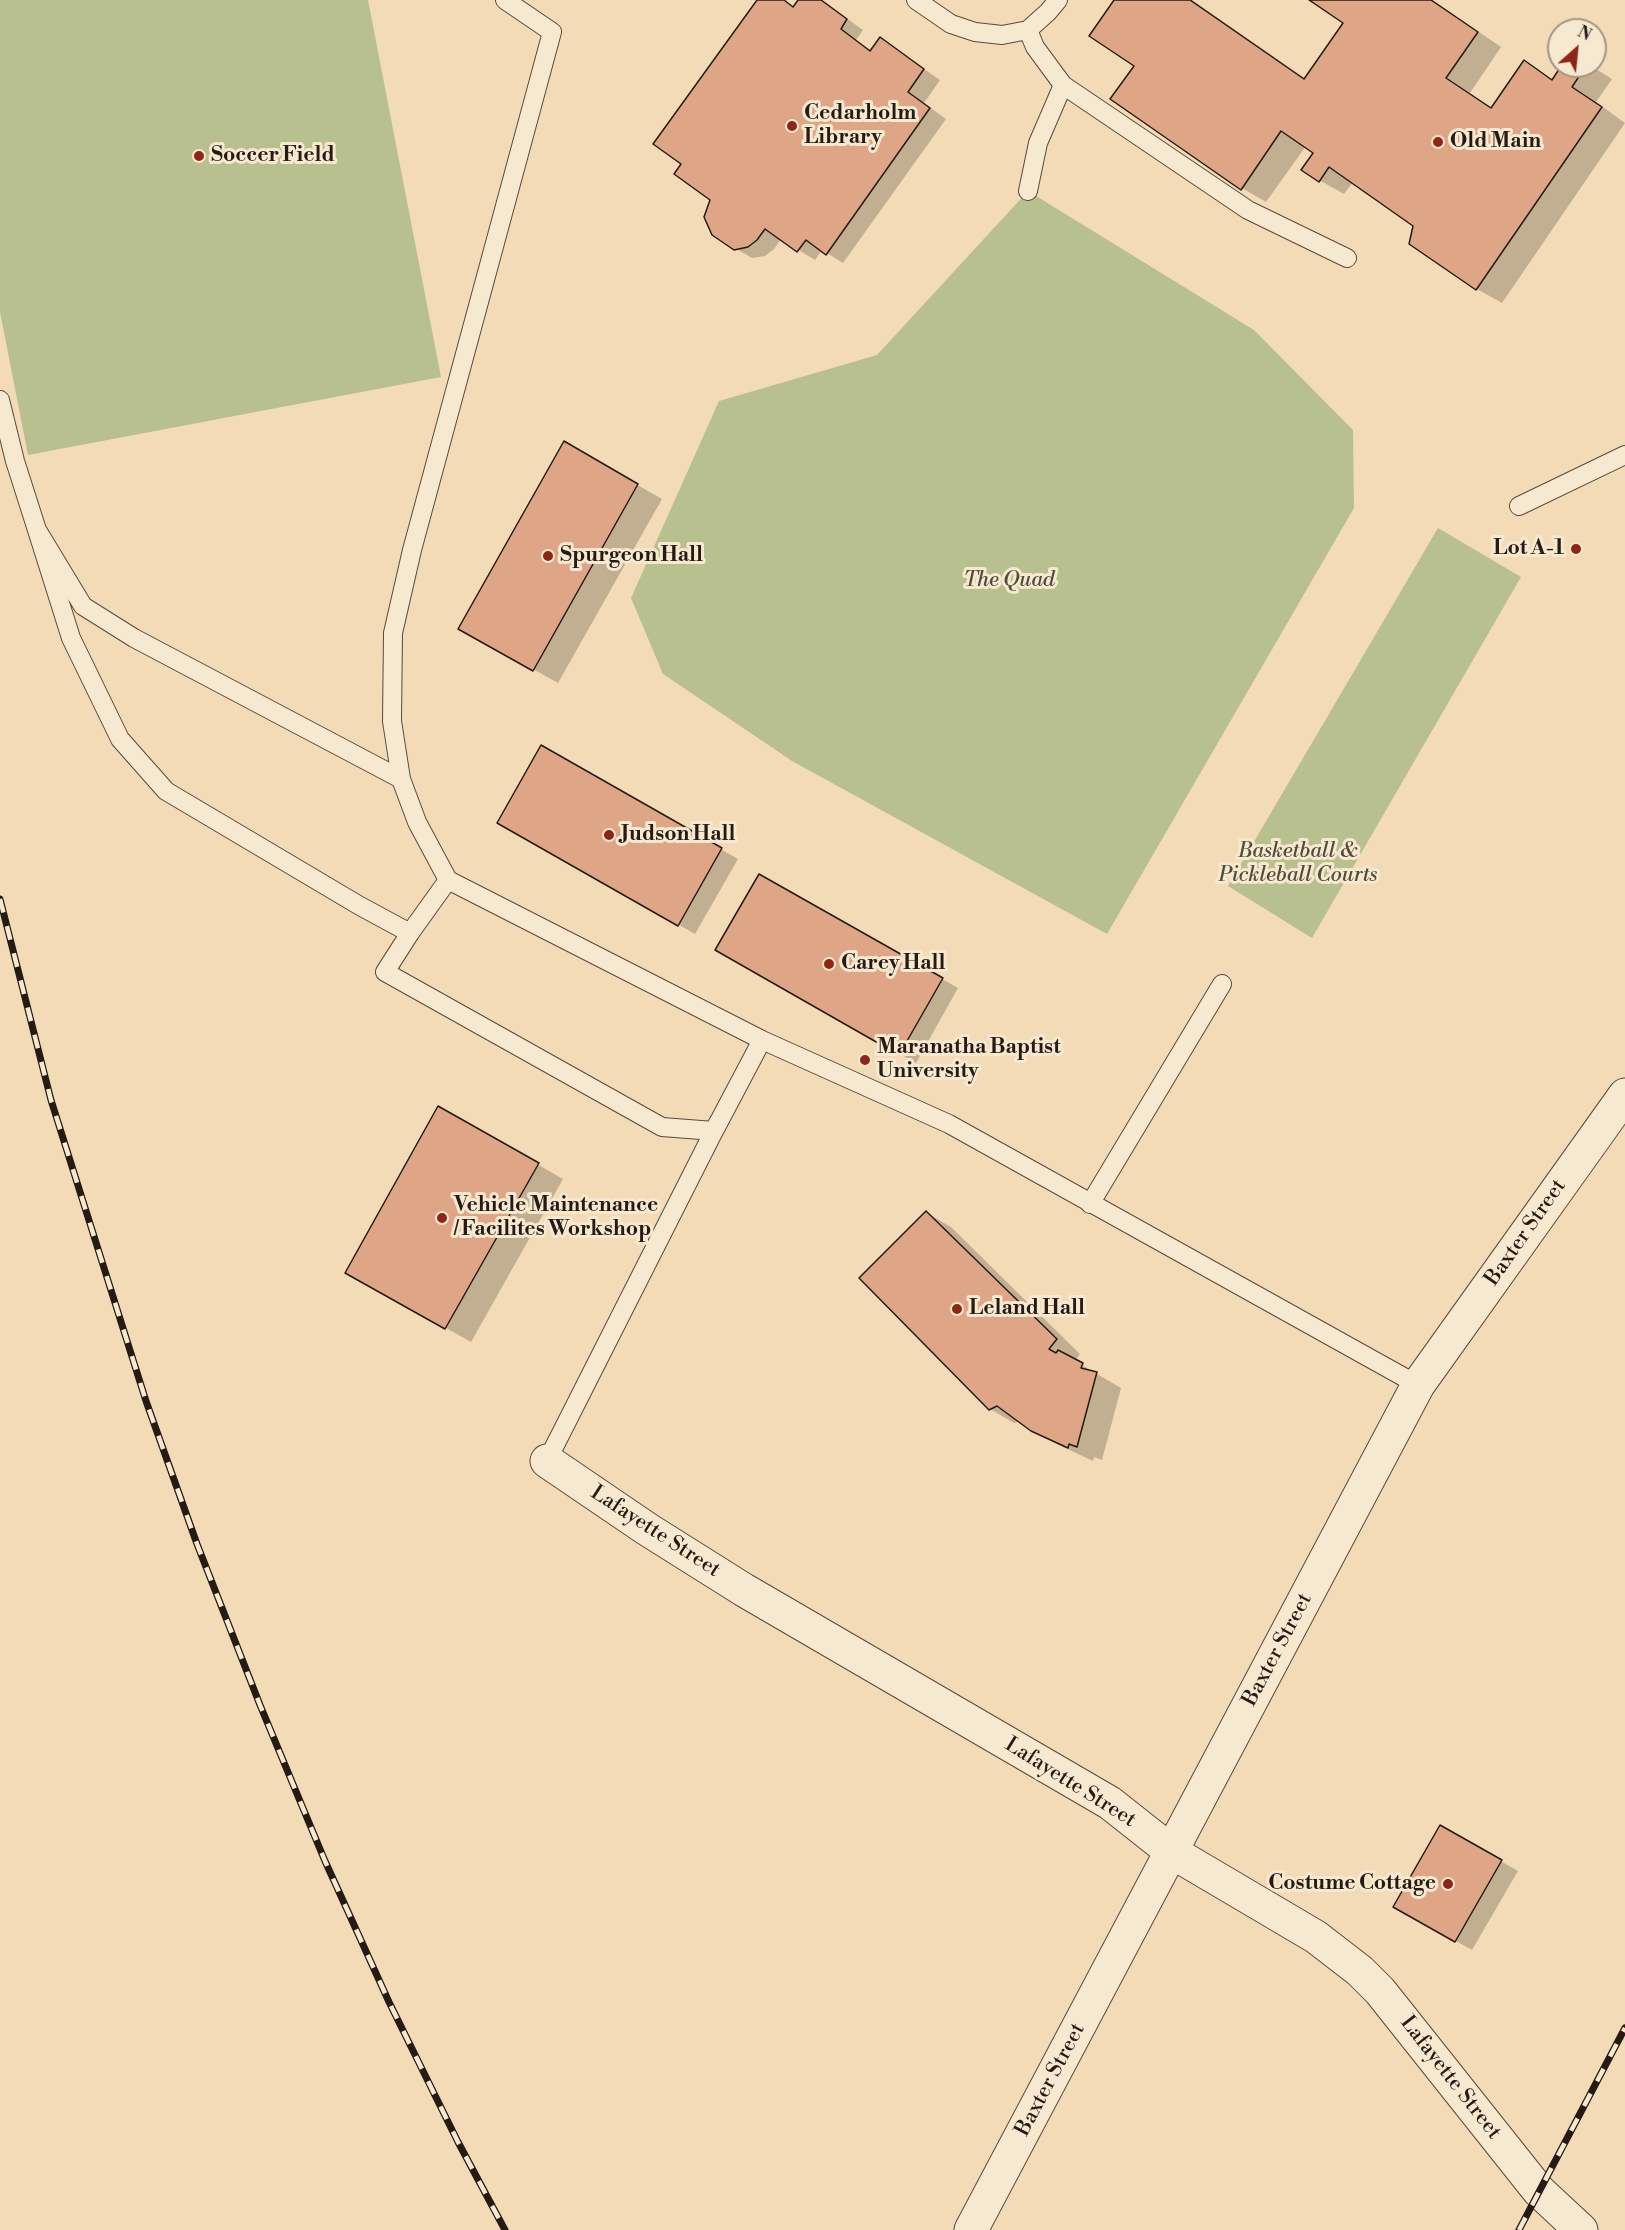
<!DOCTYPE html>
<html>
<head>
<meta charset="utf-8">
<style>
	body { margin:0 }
	#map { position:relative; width:1625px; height:2230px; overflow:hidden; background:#f3dbb7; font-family:"Libre Bodoni",serif }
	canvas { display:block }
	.north { position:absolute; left:1547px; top:18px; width:60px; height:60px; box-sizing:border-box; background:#f7e8d0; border:2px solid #a39685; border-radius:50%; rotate:27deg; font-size:16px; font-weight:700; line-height:24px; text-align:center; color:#251b14 }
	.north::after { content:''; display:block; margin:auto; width:21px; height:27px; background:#8f2418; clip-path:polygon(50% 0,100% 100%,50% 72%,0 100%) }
</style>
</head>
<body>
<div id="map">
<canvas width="1625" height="2230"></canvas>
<div class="north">N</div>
</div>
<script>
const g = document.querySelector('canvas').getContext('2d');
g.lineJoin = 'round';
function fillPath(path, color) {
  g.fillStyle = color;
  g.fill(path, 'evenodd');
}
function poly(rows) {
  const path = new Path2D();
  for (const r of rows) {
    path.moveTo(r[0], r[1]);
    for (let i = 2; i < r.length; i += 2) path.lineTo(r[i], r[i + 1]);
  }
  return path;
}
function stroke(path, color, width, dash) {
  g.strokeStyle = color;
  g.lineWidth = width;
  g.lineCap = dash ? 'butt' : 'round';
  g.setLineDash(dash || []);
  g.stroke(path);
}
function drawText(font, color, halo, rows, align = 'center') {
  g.font = font + ' "Libre Bodoni",serif';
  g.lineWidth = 6;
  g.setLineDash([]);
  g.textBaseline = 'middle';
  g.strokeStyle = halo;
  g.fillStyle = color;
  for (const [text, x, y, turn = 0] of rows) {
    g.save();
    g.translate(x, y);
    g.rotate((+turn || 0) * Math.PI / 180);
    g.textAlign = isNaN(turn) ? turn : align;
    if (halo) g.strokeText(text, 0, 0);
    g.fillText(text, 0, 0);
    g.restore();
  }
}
const green = poly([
	[0,0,368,0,441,377,28,455,0,312],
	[1028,191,1254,330,1353,430,1354,508,1107,934,792,761,663,674,631,598,719,401,877,355],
	[1438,528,1521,577,1312,938,1228,886]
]);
const shadow = poly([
	[759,0,784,0,794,7,800,0,821,0,863,30,856,40,872,51,880,39,940,80,924,103,946,119,843,263,822,250,815,260,781,239,774,249,765,256,752,258,735,248,712,200,683,164],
	[1116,0,1192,0,1306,79,1345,23,1312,0,1432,0,1501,47,1470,93,1492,108,1524,62,1554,80,1563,66,1591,66,1612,79,1596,102,1625,123,1502,303,1477,289,1411,243,1414,225,1353,182,1344,194,1319,180,1315,152,1306,146,1266,202,1242,188,1136,65],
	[564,443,662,499,558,683,460,628],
	[541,747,738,859,695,934,499,822],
	[759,876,958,988,916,1063,718,950],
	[439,1108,563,1179,471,1342,347,1272],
	[927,1213,951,1227,1080,1354,1075,1361,1121,1388,1102,1460,1094,1457,1093,1461,1057,1444,1020,1421,1014,1423,990,1409],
	[1441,1827,1518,1871,1472,1950,1395,1907]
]);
const building = poly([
	[757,0,784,0,793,7,798,0,821,0,847,19,841,29,870,51,880,37,924,69,908,92,930,108,826,255,806,240,797,252,765,229,757,240,748,247,734,250,712,235,704,217,710,200,674,174,681,164,653,144,757,0],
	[1114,0,1190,0,1304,79,1343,23,1309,0,1431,0,1478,32,1446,78,1491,108,1524,60,1552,80,1561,66,1586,66,1572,87,1602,107,1476,290,1409,244,1413,226,1329,167,1319,182,1301,170,1313,153,1281,131,1241,190,1110,99,1134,66,1089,36,1114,0],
	[564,441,638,484,533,671,458,629,564,441],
	[541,745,722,848,678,926,497,823,541,745],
	[759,874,943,978,899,1055,715,950,759,874],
	[438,1106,539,1163,445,1329,345,1273,438,1106],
	[926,1211,1057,1339,1049,1349,1056,1353,1058,1350,1083,1363,1081,1368,1097,1372,1077,1447,1069,1444,1068,1448,1031,1431,997,1406,989,1410,859,1278,926,1211],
	[1440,1825,1502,1860,1455,1942,1393,1907,1440,1825]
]);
const lane = poly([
	[505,0,552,32,412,550,393,633,392,721,401,779,417,822,448,880,762,1040,949,1124,1418,1385],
	[916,0,951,24,975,32,1002,35,1028,30,1048,12,1058,0],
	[1028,30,1035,47,1063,85,1248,210,1347,258],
	[1028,191,1038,143,1063,85],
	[0,400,15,461,37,530,83,606,134,638,401,779],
	[1519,506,1625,455],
	[37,530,71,638,120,739,166,791,360,906,410,933,448,880],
	[410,933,385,972,662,1127,714,1131,762,1040],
	[1090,1204,1222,984],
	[547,1461,719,1121]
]);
const street = poly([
	[547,1461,647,1529,744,1590,1110,1803,1172,1852,1316,1937,1360,1971,1380,1991,1539,2191,1581,2230],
	[971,2230,1418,1385,1625,1095]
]);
const rail = poly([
	[0,899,51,1100,146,1401,197,1544,260,1705,325,1861,389,2002,458,2142,505,2230],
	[1519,2230,1625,2028]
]);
const markers = [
	[792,126,6,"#8f2418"],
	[1438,142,6,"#8f2418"],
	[199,156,6,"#8f2418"],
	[1576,549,6,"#8f2418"],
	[548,556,6,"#8f2418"],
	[609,835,6,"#8f2418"],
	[829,964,6,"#8f2418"],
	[865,1060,6,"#8f2418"],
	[442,1218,6,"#8f2418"],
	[957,1309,6,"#8f2418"],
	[1448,1884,6,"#8f2418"]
];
const poiNames = [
	["Cedarholm",804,114],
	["Library",804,138],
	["Old Main",1450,142],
	["Soccer Field",211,156],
	["Lot A-1",1564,549,"right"],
	["Spurgeon Hall",560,556],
	["Judson Hall",621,835],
	["Carey Hall",841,964],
	["Maranatha Baptist",877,1048],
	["University",877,1072],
	["Vehicle Maintenance",454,1206],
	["/ Facilites Workshop",454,1230],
	["Leland Hall",969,1309],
	["Costume Cottage",1436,1884,"right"]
];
const parkNames = [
	["The Quad",1009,581],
	["Basketball &",1298,852],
	["Pickleball Courts",1298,876]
];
const streetNames = [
	["Baxter Street",1526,1233,-55],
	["Lafayette Street",655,1532,33],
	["Baxter Street",1278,1650,-62],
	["Lafayette Street",1070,1783,32],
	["Lafayette Street",1450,2078,52],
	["Baxter Street",1051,2080,-62]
];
fillPath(green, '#b9c08f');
fillPath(shadow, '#0003');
fillPath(building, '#dea687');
stroke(building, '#251b14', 1.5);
stroke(lane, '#584b3d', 20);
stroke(street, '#584b3d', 35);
stroke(lane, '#f7e8d0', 18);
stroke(street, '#f7e8d0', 33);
stroke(rail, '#251b14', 7);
stroke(rail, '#f7e8d0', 4.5, [14]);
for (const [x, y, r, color] of markers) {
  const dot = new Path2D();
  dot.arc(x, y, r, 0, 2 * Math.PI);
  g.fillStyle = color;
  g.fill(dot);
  stroke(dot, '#f7e8d0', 2);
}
drawText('bold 21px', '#251b14', '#f7e8d0', poiNames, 'left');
drawText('italic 21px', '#514d39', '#f7e8d0', parkNames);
drawText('21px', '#251b14', '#f7e8d0', streetNames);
</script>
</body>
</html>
